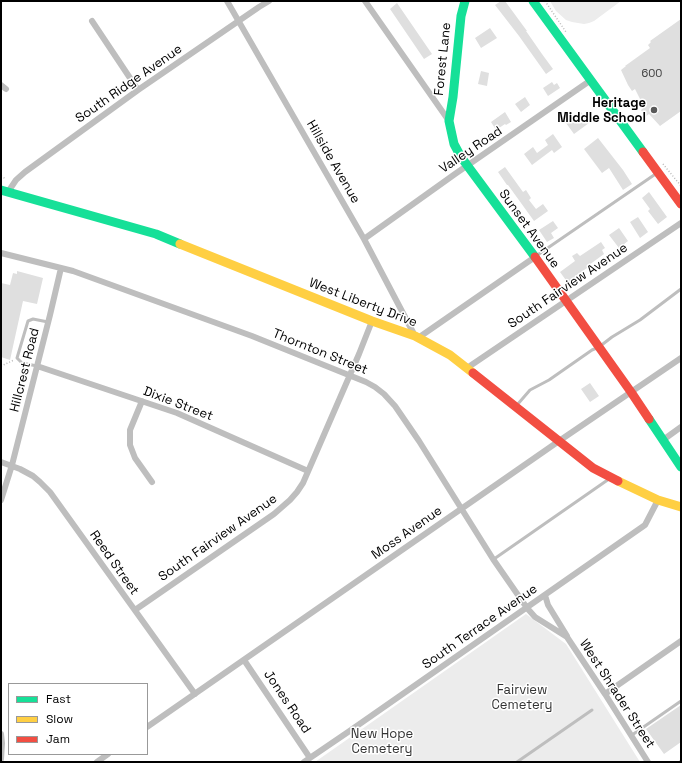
<!DOCTYPE html>
<html>
<head>
<meta charset="utf-8">
<style>
	body { margin:0 }
	#map { position:relative; width:682px; height:763px; overflow:hidden; background:#fff; font-family:"Space Grotesk",sans-serif }
	canvas { display:block }
	.frame { position:absolute; inset:0; border:2px solid #000; pointer-events:none }
	.legend { position:absolute; left:8px; top:683px; width:140px; height:72px; box-sizing:border-box; background:#fff; border:1px solid #999; margin:0; padding:5px 7px; list-style:none; font-size:12px; color:#000 }
	.legend li { display:flex; align-items:center; gap:8px; height:20px }
	.legend b { width:20px; border:1px solid #999 }
</style>
</head>
<body>
<div id="map">
<canvas width="682" height="763"></canvas>
<div class="frame"></div>
<ul class="legend">
<li><b style="height:5px;background:#16e098"></b>Fast</li>
<li><b style="height:5px;background:#ffcf43"></b>Slow</li>
<li><b style="height:5px;background:#f24e42"></b>Jam</li>
</ul>
</div>
<script>
const g = document.querySelector('canvas').getContext('2d');
g.lineJoin = 'round';
function fillPath(path, color) {
  g.fillStyle = color;
  g.fill(path, 'evenodd');
}
function poly(rows) {
  const path = new Path2D();
  for (const r of rows) {
    path.moveTo(r[0], r[1]);
    for (let i = 2; i < r.length; i += 2) path.lineTo(r[i], r[i + 1]);
  }
  return path;
}
function stroke(path, color, width, dash) {
  g.strokeStyle = color;
  g.lineWidth = width;
  g.lineCap = dash ? 'butt' : 'round';
  g.setLineDash(dash || []);
  g.stroke(path);
}
function drawText(font, color, halo, rows, align = 'center') {
  g.font = font + ' "Space Grotesk",sans-serif';
  g.lineWidth = 3;
  g.setLineDash([]);
  g.textBaseline = 'middle';
  g.strokeStyle = halo;
  g.fillStyle = color;
  for (const [text, x, y, turn = 0] of rows) {
    g.save();
    g.translate(x, y);
    g.rotate((+turn || 0) * Math.PI / 180);
    g.textAlign = isNaN(turn) ? turn : align;
    if (halo) g.strokeText(text, 0, 0);
    g.fillText(text, 0, 0);
    g.restore();
  }
}
const green = poly([
	[550,1,621,1,594,21,589,23,584,24,572,22,566,20,556,11],
	[526,614,566,644,640,762,315,762]
]);
const building = poly([
	[501,1,505,1,527,31,526,31,542,54,553,69,546,74,519,36,495,5],
	[397,3,432,54,424,59,390,9],
	[681,19,681,111,660,126,649,114,645,117,641,110,644,107,635,89,632,91,628,85,621,70,626,66,625,66,650,48,648,45,651,42,650,41],
	[490,28,497,38,481,48,475,38],
	[481,71,489,73,487,86,478,84],
	[552,82,554,85,557,83,560,88,548,96,543,88],
	[525,97,530,105,521,112,515,104],
	[505,112,511,122,506,125,505,124,496,130,491,122],
	[581,112,589,123,574,134,566,123],
	[553,134,562,147,554,153,552,150,532,165,524,154,533,147,537,153,548,145,545,140],
	[598,138,623,170,632,184,623,190,609,168,602,173,584,149],
	[505,167,523,192,526,190,531,198,529,200,536,209,543,204,548,211,534,221,508,185,507,185,498,172],
	[649,192,667,217,658,224,648,211,650,209,642,198],
	[638,217,648,232,640,238,630,222],
	[553,221,558,228,551,233,554,238,547,242,539,230],
	[619,228,628,241,619,248,609,235],
	[601,242,605,248,602,250,604,254,589,265,590,266,575,276,576,277,568,283,560,272,575,261,572,256,577,253,580,256],
	[17,271,43,278,37,304,23,301,10,360,1,357,1,283,10,285,13,273,17,274],
	[590,383,599,396,590,402,581,389],
	[681,705,681,742,664,754,646,729]
]);
const path = poly([
	[545,1,566,32],
	[663,164,681,186],
	[1,176,6,179],
	[1,366,14,360]
]);
const lane = poly([
	[536,256,657,173],
	[37,366,22,363,17,358,28,321,33,319,48,322],
	[517,405,530,390,549,380,592,350,599,347,612,337,640,320,681,289],
	[494,559,609,479],
	[632,735,681,701],
	[517,762,592,710],
	[680,762,681,761]
]);
const street = poly([
	[227,1,364,239,415,336],
	[365,1,449,121],
	[92,21,138,90],
	[1,85,6,89],
	[8,192,16,180,25,172,138,90,259,7,269,1],
	[364,239,455,174,591,80],
	[1,253,73,271,252,336,366,382,375,387,384,394,395,406,419,441,493,559,527,608,535,617,567,637,605,694,648,762],
	[418,338,535,257],
	[37,366,177,413,308,471],
	[467,368,681,223],
	[142,401,130,430,130,445,135,458,152,482],
	[663,440,681,427],
	[1,462,20,469,33,476,40,482,50,492,195,694],
	[1,500,12,465,50,315,61,268],
	[545,595,548,605,567,636],
	[135,610,274,514,290,500,297,492,303,483,359,354,372,321],
	[244,660,310,758],
	[605,694,681,641],
	[147,727,559,441,681,358],
	[1,734,2,743,1,759],
	[97,762,108,754],
	[304,762,351,730,645,525,658,500]
]);
const fast = poly([
	[465,1,461,16,453,97,449,121,454,144,461,157,535,257],
	[533,1,643,152],
	[1,190,156,234,180,244],
	[649,419,681,467]
]);
const slow = poly([
	[180,244,372,321,415,336,450,355,473,373],
	[618,481,658,500,681,507]
]);
const jam = poly([
	[643,152,681,204],
	[535,257,631,392,649,419],
	[473,373,593,468,618,481]
]);
const markers = [
	[654,110,4,"#595959"]
];
const numberNames = [
	["600",652,74]
];
const streetNames = [
	["Forest Lane",443,59,-84],
	["South Ridge Avenue",129,84,-35],
	["Valley Road",471,150,-34],
	["Hillside Avenue",333,162,60],
	["Sunset Avenue",529,229,54],
	["South Fairview Avenue",568,286,-34],
	["West Liberty Drive",363,303,21],
	["Thornton Street",320,352,22],
	["Hillcrest Road",25,370,-76],
	["Dixie Street",178,404,21],
	["Moss Avenue",407,533,-35],
	["South Fairview Avenue",218,538,-35],
	["Reed Street",114,563,55],
	["South Terrace Avenue",480,627,-35],
	["West Shrader Street",617,694,57],
	["Jones Road",287,702,56]
];
const poiNames = [
	["Heritage",646,103],
	["Middle School",646,118]
];
const parkNames = [
	["Fairview",522,690],
	["Cemetery",522,705],
	["New Hope",382,734],
	["Cemetery",382,749]
];
fillPath(green, '#ececec');
fillPath(building, '#dfdfdf');
stroke(path, '#b9b9b9', 1.5, [1, 2]);
stroke(lane, '#bebebe', 3);
stroke(street, '#bebebe', 6);
stroke(fast, '#16e098', 9);
stroke(slow, '#ffcf43', 9);
stroke(jam, '#f24e42', 9);
for (const [x, y, r, color] of markers) {
  const dot = new Path2D();
  dot.arc(x, y, r, 0, 2 * Math.PI);
  g.fillStyle = color;
  g.fill(dot);
  stroke(dot, '#fff', 1.5);
}
drawText('11px', '#383838', null, numberNames);
drawText('13px', '#000', '#fff', streetNames);
drawText('bold 13px', '#000', '#fff', poiNames, 'right');
drawText('13px', '#333', '#fff', parkNames);
</script>
</body>
</html>
